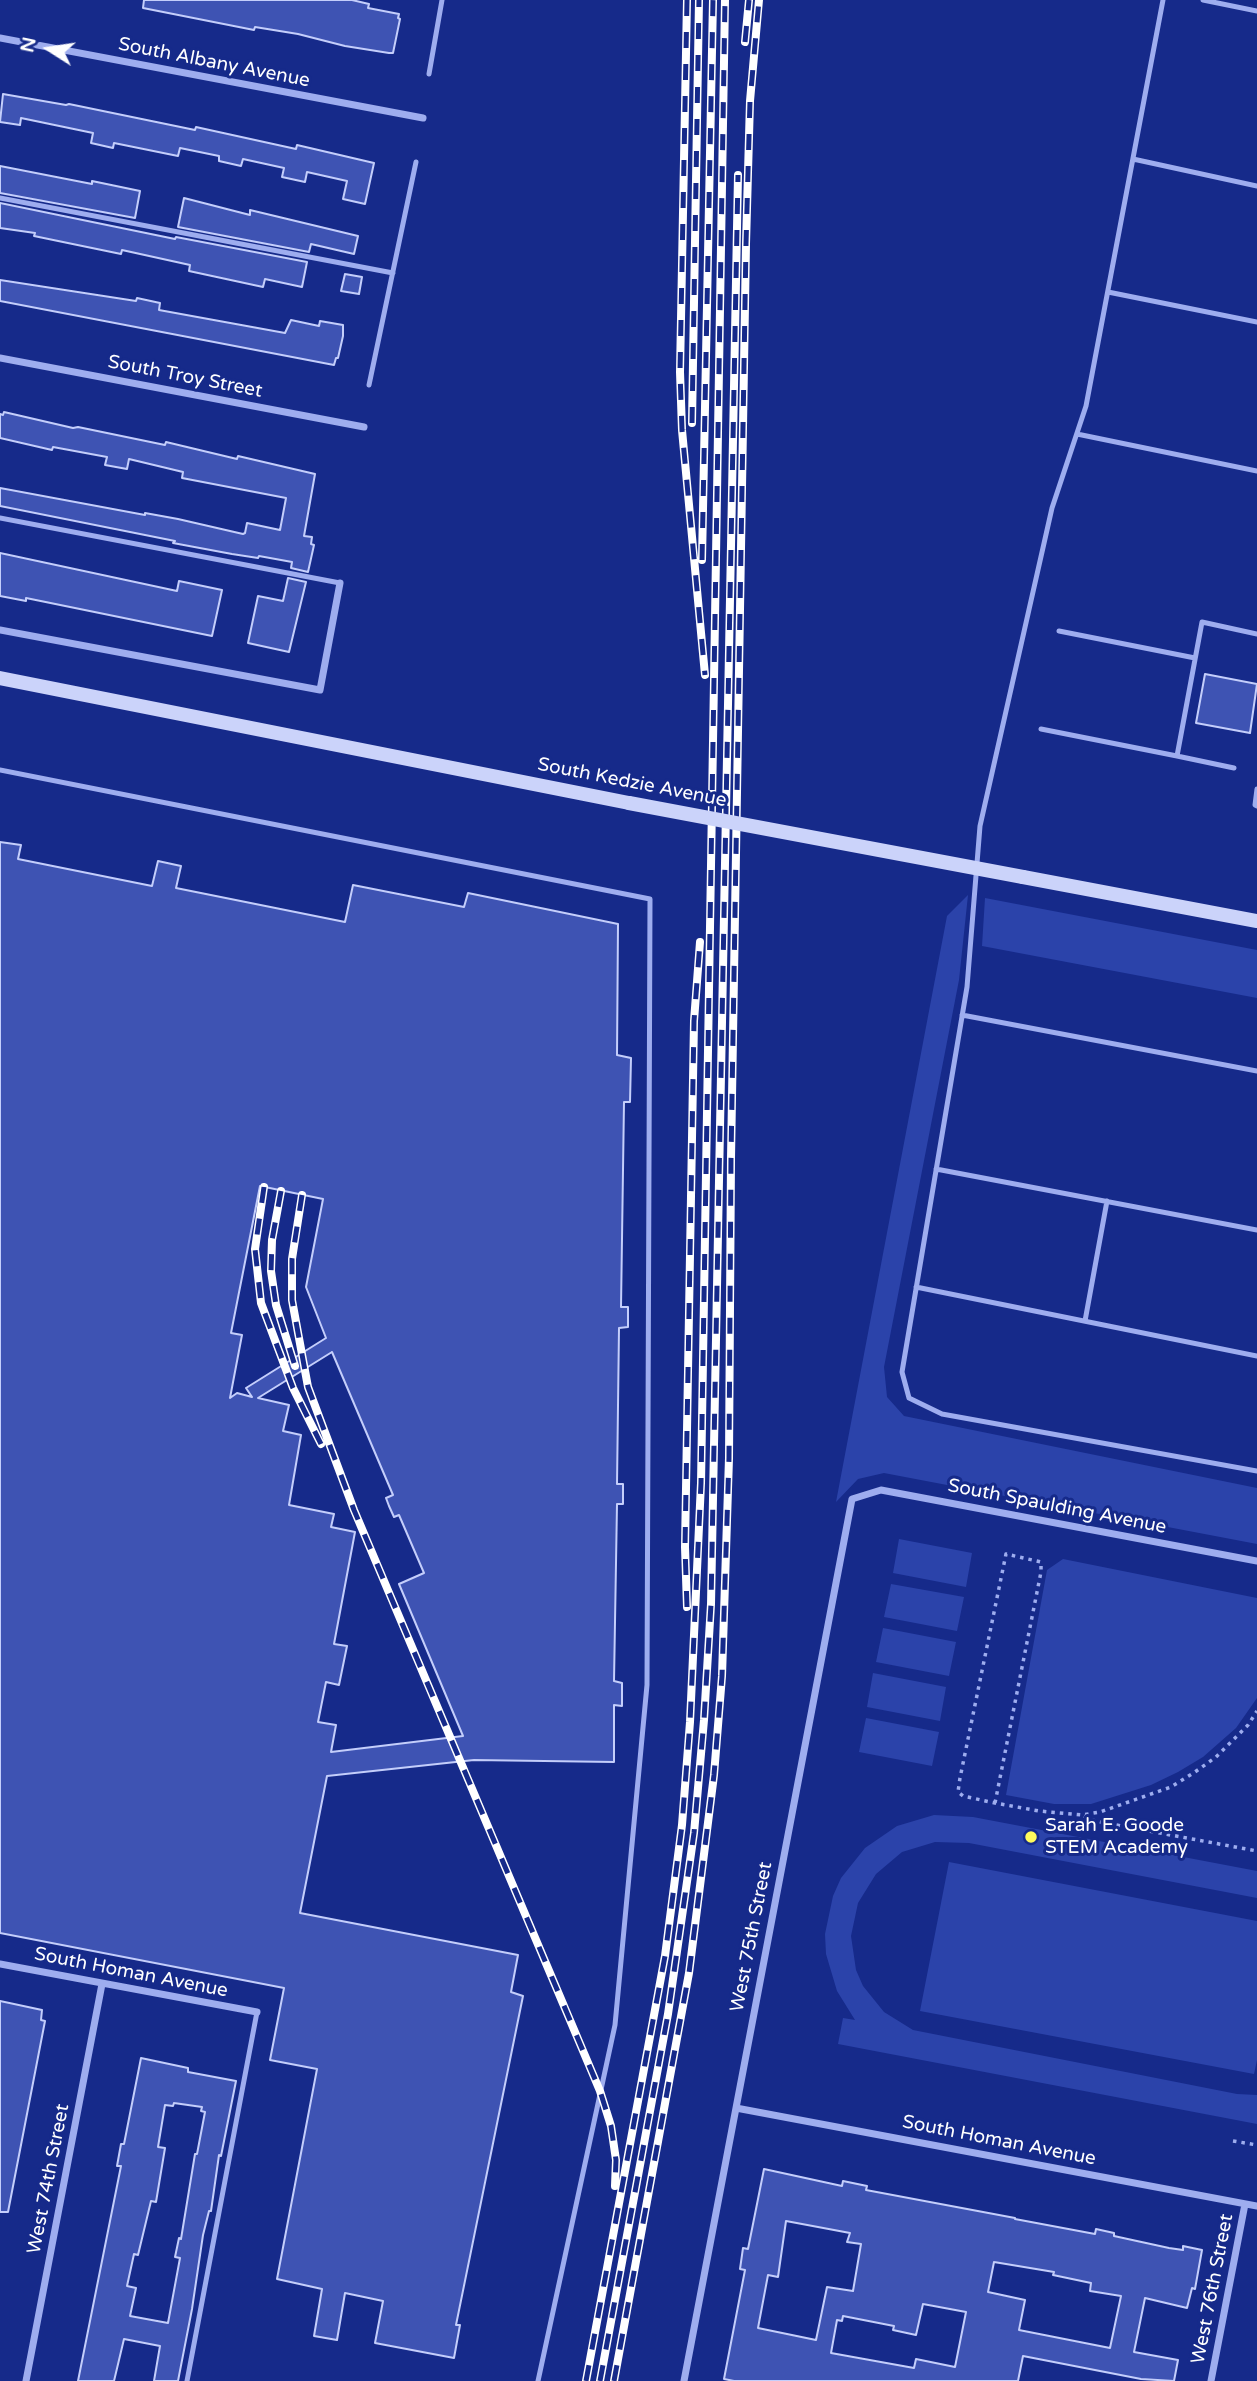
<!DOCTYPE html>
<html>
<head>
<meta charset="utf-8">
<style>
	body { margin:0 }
	#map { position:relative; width:1257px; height:2381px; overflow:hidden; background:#162a8a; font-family:"Varela Round",sans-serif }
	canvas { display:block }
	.north { position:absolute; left:14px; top:14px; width:70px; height:70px; -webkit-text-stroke:5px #162a8a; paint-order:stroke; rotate:282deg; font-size:19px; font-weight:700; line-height:28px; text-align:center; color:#fff }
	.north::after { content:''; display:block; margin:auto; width:24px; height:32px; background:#fff; clip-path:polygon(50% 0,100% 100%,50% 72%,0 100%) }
</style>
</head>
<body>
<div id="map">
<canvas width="1257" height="2381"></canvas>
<div class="north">N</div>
</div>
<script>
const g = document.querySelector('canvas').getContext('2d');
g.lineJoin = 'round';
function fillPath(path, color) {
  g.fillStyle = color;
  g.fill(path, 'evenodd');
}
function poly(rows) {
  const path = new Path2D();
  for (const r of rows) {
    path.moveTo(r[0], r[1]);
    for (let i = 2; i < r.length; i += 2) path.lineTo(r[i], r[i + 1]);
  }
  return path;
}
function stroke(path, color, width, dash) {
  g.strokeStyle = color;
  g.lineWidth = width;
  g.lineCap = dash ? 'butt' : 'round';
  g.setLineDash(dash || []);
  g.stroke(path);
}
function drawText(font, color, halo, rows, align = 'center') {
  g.font = font + ' "Varela Round",sans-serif';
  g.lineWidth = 6;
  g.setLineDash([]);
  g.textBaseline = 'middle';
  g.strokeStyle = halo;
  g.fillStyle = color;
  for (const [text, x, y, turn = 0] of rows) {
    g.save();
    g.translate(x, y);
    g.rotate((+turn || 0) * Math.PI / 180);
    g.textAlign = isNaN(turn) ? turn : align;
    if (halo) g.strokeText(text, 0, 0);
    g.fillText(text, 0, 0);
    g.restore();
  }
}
const green = poly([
	[968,895,959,980,884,1367,887,1397,904,1416,1257,1488,1257,1544,884,1473,858,1479,836,1502,947,916],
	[985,898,1257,950,1257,998,982,946],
	[899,1539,972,1553,966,1587,893,1573],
	[1063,1559,1257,1598,1257,1698,1236,1728,1203,1757,1178,1772,1151,1785,1091,1804,1054,1804,1006,1795,1047,1570],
	[891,1584,964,1597,957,1631,884,1617],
	[883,1628,956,1642,949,1676,876,1662],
	[873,1673,946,1687,940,1721,867,1707],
	[866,1718,939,1732,932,1766,859,1752],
	[934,1815,973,1817,1257,1871,1257,1898,969,1843,935,1842,902,1852,876,1874,858,1903,851,1936,856,1970,863,1986,884,2012,913,2030,1237,2094,1257,2095,1257,2124,838,2044,843,2018,855,2020,837,1991,826,1954,825,1934,833,1896,841,1878,865,1848,897,1826],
	[949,1862,1257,1921,1257,2060,1254,2074,920,2011]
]);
const building = poly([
	[144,0,352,0,369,4,368,8,399,14,398,18,400,19,393,53,389,53,345,46,298,34,255,27,254,30,143,8,144,0],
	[3,94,66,105,69,104,195,130,196,127,205,129,296,149,297,145,374,163,365,204,343,199,347,181,307,172,305,182,282,177,284,168,243,159,241,166,219,161,219,156,180,148,178,156,114,143,113,148,91,143,93,133,21,118,20,125,0,122,3,94],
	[0,166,92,184,92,181,140,191,135,218,0,193,0,166],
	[184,198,250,215,250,210,358,236,354,254,311,244,309,252,178,227,184,198],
	[0,203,175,239,176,237,307,262,302,287,265,279,263,287,189,271,190,265,122,250,121,254,34,236,35,233,0,228,0,203],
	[345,274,362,277,359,294,341,291,345,274],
	[0,280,136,301,137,298,160,303,159,310,285,333,291,320,319,326,320,321,343,325,343,336,338,358,336,358,334,365,0,301,0,280],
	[4,412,73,428,78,427,165,445,166,442,237,459,238,456,315,474,304,536,312,537,311,544,314,545,308,572,291,568,292,562,259,556,258,558,232,554,173,543,175,541,0,506,0,488,145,515,145,513,178,519,243,534,245,533,247,523,280,530,286,498,182,478,183,472,129,459,127,469,105,465,107,457,53,447,52,450,0,438,0,414,3,415,4,412],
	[0,553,177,591,179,581,222,590,212,636,26,598,26,601,0,596,0,553],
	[288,578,306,582,289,652,248,643,258,596,283,601,288,578],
	[1205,674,1257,684,1250,733,1196,723,1205,674],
	[0,842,21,845,18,859,152,886,158,861,181,866,176,888,345,922,353,885,464,907,468,893,618,924,617,1055,631,1058,630,1102,624,1102,621,1307,628,1307,628,1327,619,1328,617,1484,623,1484,623,1504,617,1504,614,1681,622,1683,622,1706,614,1705,614,1762,474,1760,327,1776,300,1913,518,1955,511,1992,523,1996,456,2325,460,2325,454,2358,375,2343,383,2301,345,2293,337,2340,314,2336,322,2289,277,2279,317,2069,270,2060,284,1988,0,1933,0,842],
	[260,1186,323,1199,306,1287,326,1338,246,1388,252,1397,237,1393,230,1398,242,1335,231,1333,260,1186],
	[332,1352,393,1495,386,1498,389,1506,394,1517,399,1515,424,1573,399,1584,463,1736,331,1752,336,1725,318,1722,326,1682,339,1685,347,1646,334,1644,355,1532,331,1527,334,1514,289,1505,301,1435,283,1431,289,1405,258,1398,332,1352],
	[0,2001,42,2010,41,2020,45,2021,8,2212,0,2212,0,2001],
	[141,2058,188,2068,188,2072,236,2081,221,2156,219,2155,211,2211,209,2211,203,2235,192,2309,178,2381,154,2381,160,2346,124,2339,114,2381,78,2381,121,2166,117,2166,121,2144,124,2144,141,2058],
	[174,2103,202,2107,201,2111,205,2112,197,2154,195,2154,181,2239,179,2238,175,2257,180,2258,168,2323,130,2316,136,2288,127,2286,134,2254,138,2255,151,2201,156,2202,165,2148,158,2147,165,2105,173,2106,174,2103],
	[764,2169,842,2186,843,2181,867,2186,866,2190,1015,2218,1015,2219,1095,2234,1096,2229,1114,2233,1114,2236,1169,2248,1183,2250,1183,2246,1202,2250,1195,2289,1192,2288,1187,2308,1145,2298,1134,2352,1178,2360,1174,2381,1141,2379,1023,2356,1018,2381,734,2381,724,2379,745,2270,740,2269,743,2248,748,2249,764,2169],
	[786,2221,850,2233,847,2242,861,2244,853,2291,827,2287,816,2340,758,2328,768,2275,778,2277,786,2221],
	[994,2262,1054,2272,1053,2275,1091,2283,1090,2291,1121,2296,1110,2348,1019,2330,1025,2300,988,2292,994,2262],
	[923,2304,966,2312,955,2367,916,2359,914,2368,831,2353,837,2320,842,2321,843,2316,894,2326,893,2330,916,2335,923,2304]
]);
const path = poly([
	[995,1803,1041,1572,1041,1562,1006,1554,960,1778,958,1792,963,1796,995,1803,1039,1811,1082,1815,1100,1812,1171,1787,1195,1772,1216,1757,1248,1725,1257,1711],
	[1084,1816,1095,1821,1257,1851],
	[1233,2141,1257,2145]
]);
const lane = poly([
	[1163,0,1086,406,1052,508,980,826,967,987,902,1372,909,1398,942,1414,1257,1471],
	[1203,0,1257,11],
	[429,74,442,0],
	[1133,159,1257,186],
	[0,198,393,273],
	[1108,292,1257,322],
	[369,385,416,162],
	[1077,434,1257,471],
	[0,518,340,583],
	[1059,631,1195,658],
	[1041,729,1177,756,1202,622,1257,634],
	[1177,756,1234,768],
	[0,770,650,899,647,1685,615,2025,538,2381],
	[1257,789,1255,805,1257,806],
	[962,1015,1257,1071],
	[936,1169,1257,1230],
	[916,1287,1257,1356],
	[1085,1321,1107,1201],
	[187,2381,257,2012]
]);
const street = poly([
	[0,38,423,118],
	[0,358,364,427],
	[0,630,320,690,340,583],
	[0,1964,257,2012],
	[736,2108,1257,2206],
	[26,2381,102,1984],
	[684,2381,852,1499,881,1490,1257,1561],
	[1211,2381,1245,2204]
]);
const secondary = poly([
	[0,678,629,803],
	[1023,877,1257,921]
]);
const rail = poly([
	[687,0,680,372,682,430,705,675],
	[745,42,749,0],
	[692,423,699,0],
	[702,560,713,0],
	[264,1187,255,1249,261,1303,293,1388,321,1444],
	[281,1191,272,1240,271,1271,276,1305,295,1366],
	[302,1195,292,1259,292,1300,308,1387,354,1510,600,2091,611,2126,616,2160,615,2186],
	[687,1607,685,1547,694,1021,700,942],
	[586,2381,665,1956,682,1825,690,1722,701,1483,725,0],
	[600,2381,668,2014,694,1833,704,1720,711,1604,738,175],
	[614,2381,689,1973,714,1775,722,1676,729,1458,731,1158,746,244,750,101,759,0]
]);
const secondaryBridge = poly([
	[629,803,1023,877]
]);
const markers = [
	[1031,1837,7,"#fffa5c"]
];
const streetNames = [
	["South Albany Avenue",214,63,11],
	["South Troy Street",185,377,11],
	["South Kedzie Avenue",632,783,11],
	["South Spaulding Avenue",1057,1507,11],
	["West 75th Street",752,1937,-79],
	["South Homan Avenue",131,1973,11],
	["South Homan Avenue",999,2141,11],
	["West 74th Street",49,2179,-79],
	["West 76th Street",1213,2289,-79]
];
const poiNames = [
	["Sarah E. Goode",1045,1826],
	["STEM Academy",1045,1848]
];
fillPath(green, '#2b43aa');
fillPath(building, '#3e53b3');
stroke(building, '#c4cefb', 2);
stroke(path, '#9eadef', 3.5, [3.5, 5]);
stroke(lane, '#9eadef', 5);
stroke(street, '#9eadef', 7);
stroke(secondary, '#cbd3fa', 14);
stroke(rail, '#fff', 8);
stroke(rail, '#162a8a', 5, [16]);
stroke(secondaryBridge, '#cbd3fa', 14);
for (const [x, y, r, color] of markers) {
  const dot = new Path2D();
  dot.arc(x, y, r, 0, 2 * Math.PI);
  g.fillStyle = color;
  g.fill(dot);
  stroke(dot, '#162a8a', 2.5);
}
drawText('19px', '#fff', '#162a8a', streetNames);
drawText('19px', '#fff', '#162a8a', poiNames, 'left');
</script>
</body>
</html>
